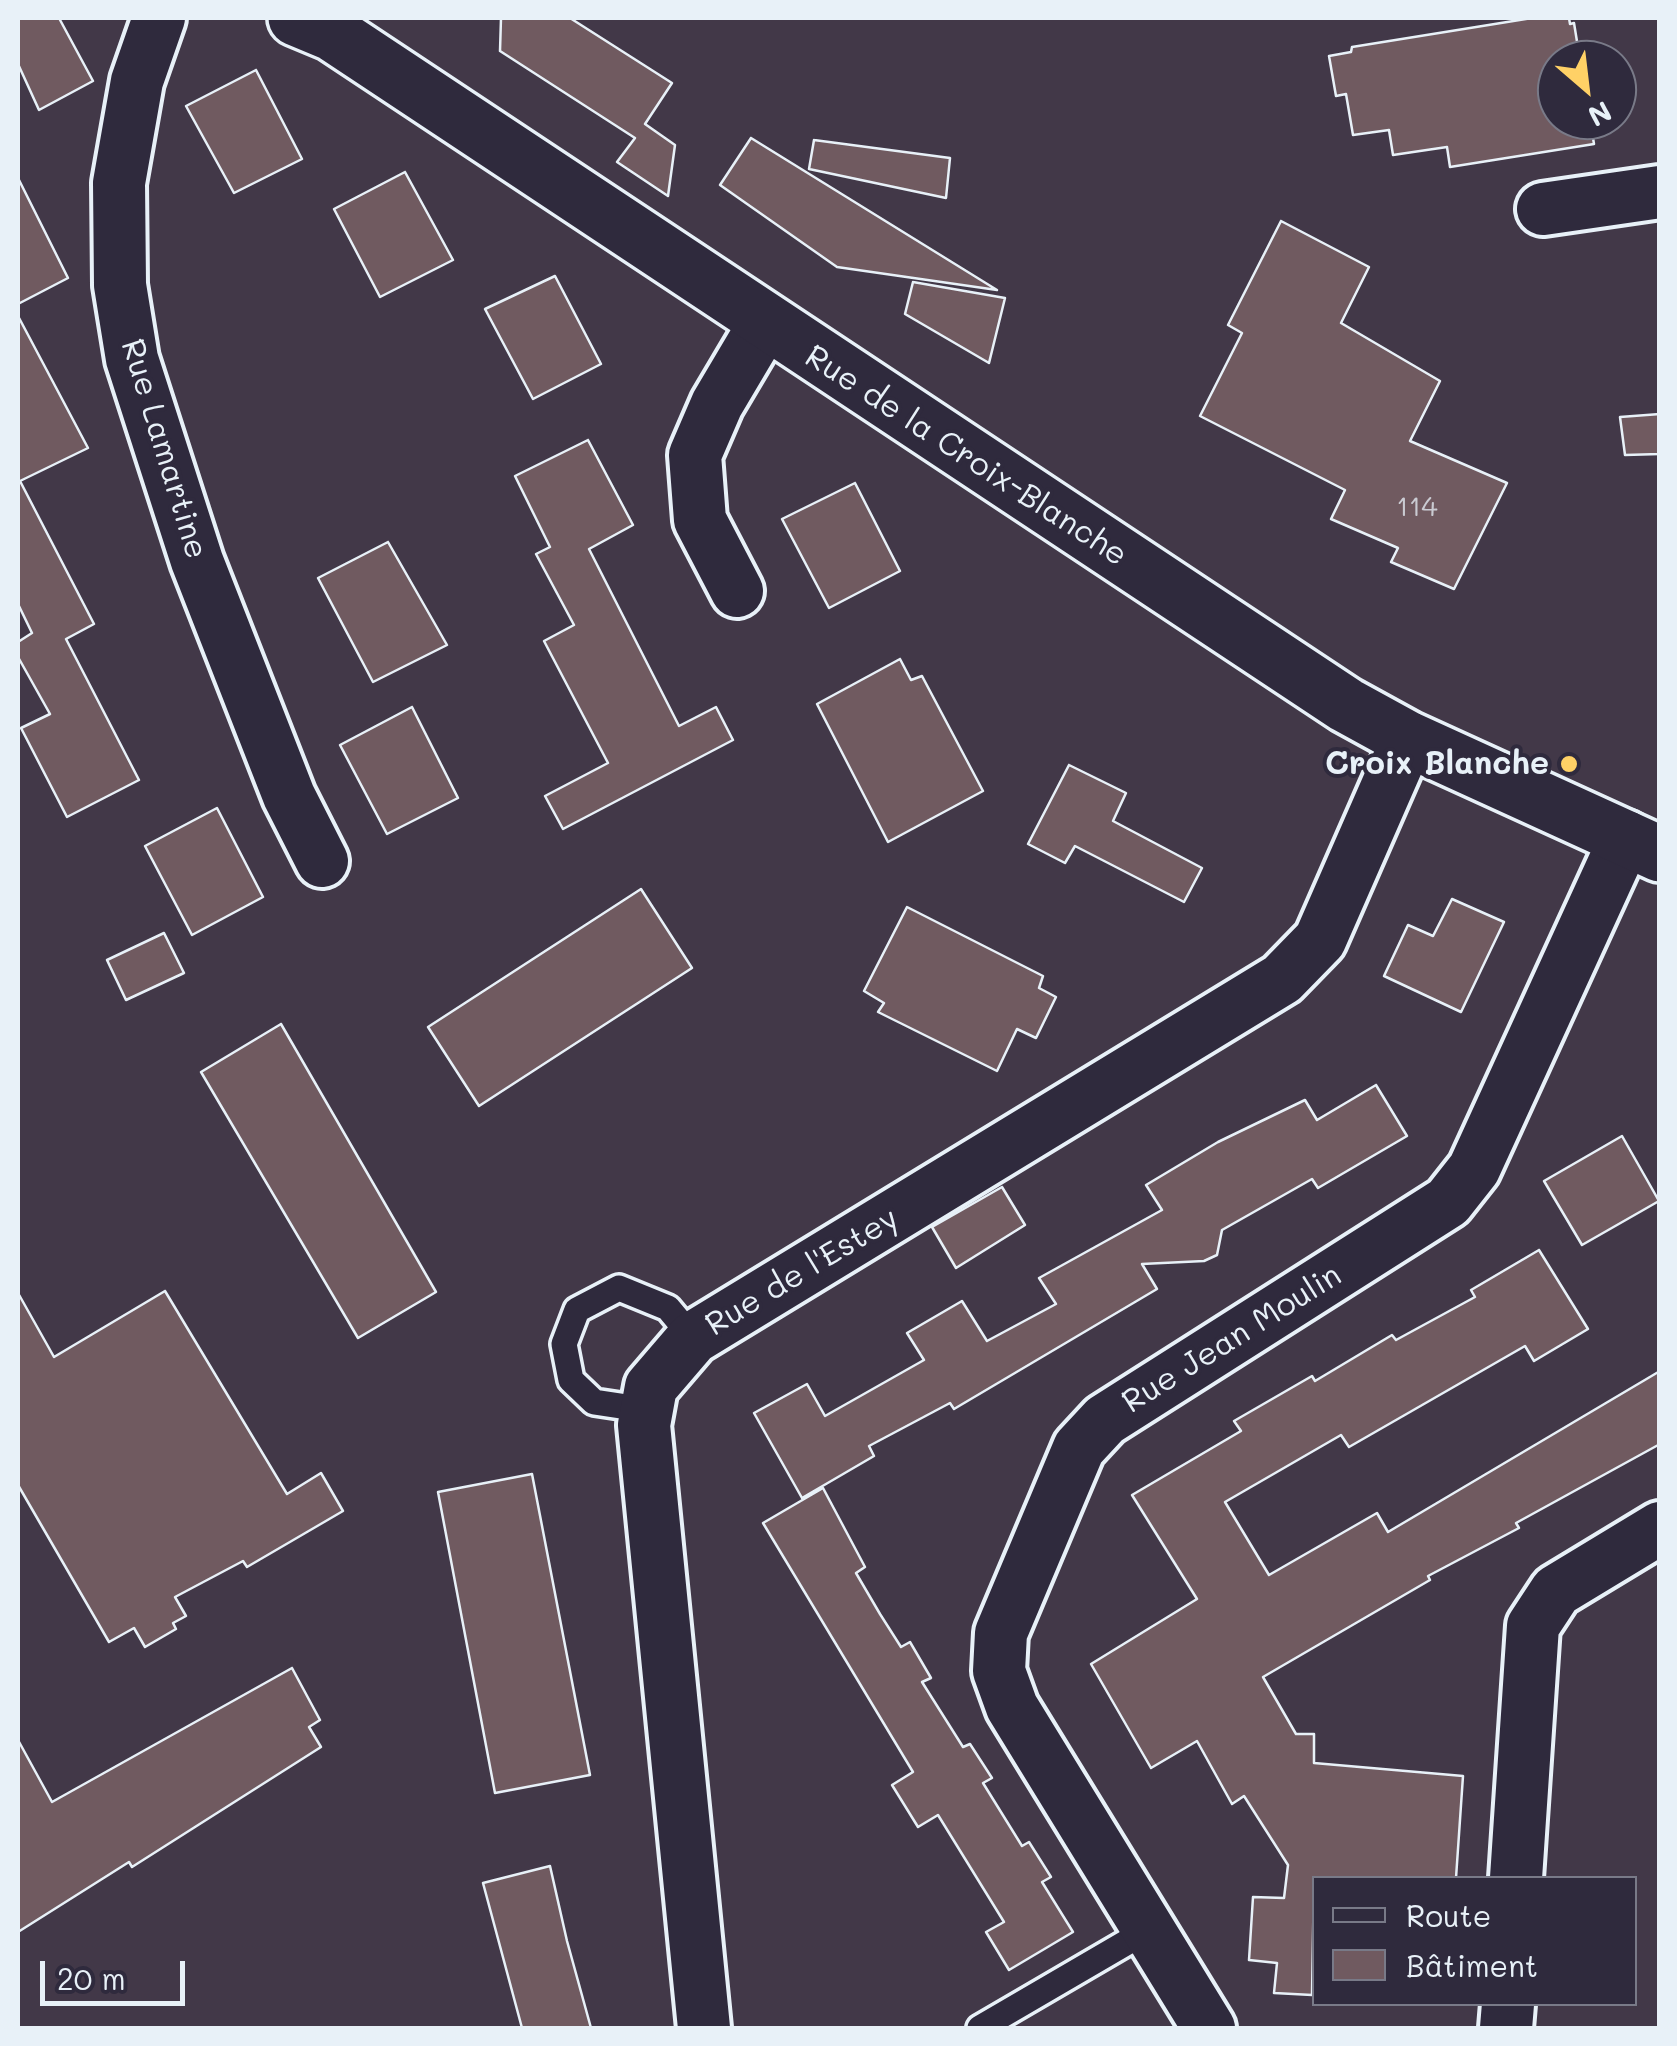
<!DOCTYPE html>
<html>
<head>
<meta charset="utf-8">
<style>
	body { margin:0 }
	#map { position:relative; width:1677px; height:2046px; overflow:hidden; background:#423848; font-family:Mali,sans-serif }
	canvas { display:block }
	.frame { position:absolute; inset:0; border:20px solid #e8f1f8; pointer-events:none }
	.legend { position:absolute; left:1312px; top:1876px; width:325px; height:130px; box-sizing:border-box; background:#2f2a3d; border:2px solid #797a88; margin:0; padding:12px 18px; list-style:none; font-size:30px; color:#e8f1f8 }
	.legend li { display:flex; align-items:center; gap:20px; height:50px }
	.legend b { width:50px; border:2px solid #797a88 }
	.north { position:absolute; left:1537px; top:40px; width:100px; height:100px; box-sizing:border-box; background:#2f2a3d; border:2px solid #797a88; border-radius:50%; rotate:152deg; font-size:28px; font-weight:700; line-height:40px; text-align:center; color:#e8f1f8 }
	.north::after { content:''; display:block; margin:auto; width:35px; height:45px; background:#ffd166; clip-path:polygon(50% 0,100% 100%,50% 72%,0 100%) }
	.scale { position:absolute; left:40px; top:1961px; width:145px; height:45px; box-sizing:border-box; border:5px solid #e8f1f8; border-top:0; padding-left:12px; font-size:30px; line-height:35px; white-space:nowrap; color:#e8f1f8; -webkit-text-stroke:8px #2f2a3d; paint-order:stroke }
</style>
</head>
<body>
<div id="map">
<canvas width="1677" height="2046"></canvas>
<div class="frame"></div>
<ul class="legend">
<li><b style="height:12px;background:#2f2a3d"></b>Route</li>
<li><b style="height:28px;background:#705a60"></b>Bâtiment</li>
</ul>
<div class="north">N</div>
<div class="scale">20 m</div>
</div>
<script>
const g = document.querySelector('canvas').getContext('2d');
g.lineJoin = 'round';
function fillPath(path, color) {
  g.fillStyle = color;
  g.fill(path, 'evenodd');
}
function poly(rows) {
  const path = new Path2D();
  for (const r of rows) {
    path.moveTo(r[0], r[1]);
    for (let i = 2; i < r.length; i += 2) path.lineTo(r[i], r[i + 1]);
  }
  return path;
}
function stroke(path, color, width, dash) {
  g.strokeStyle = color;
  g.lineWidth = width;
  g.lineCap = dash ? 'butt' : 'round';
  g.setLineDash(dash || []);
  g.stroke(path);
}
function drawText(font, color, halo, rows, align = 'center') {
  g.font = font + ' Mali,sans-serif';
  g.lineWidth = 8;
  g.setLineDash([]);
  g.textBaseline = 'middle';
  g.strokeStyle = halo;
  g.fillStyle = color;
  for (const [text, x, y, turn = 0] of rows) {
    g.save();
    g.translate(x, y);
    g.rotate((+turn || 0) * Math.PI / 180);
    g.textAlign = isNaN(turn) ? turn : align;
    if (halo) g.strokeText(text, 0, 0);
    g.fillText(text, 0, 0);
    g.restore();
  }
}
const building = poly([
	[18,18,59,18,93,81,39,110,18,64,18,18],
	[501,18,570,18,672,83,645,124,675,145,668,196,617,162,635,138,500,51,501,18],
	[1532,18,1569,18,1570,24,1574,23,1580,60,1557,60,1557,120,1590,120,1594,144,1450,167,1447,147,1393,155,1389,130,1353,135,1346,94,1336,96,1329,56,1351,52,1352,47,1532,18],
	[256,70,302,159,234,193,186,106,256,70],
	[751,138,997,290,837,267,720,185,751,138],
	[814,140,950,158,946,198,809,169,814,140],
	[405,172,453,260,380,297,334,209,405,172],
	[18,178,68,278,18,304,18,178],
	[1281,221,1369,267,1341,323,1440,381,1410,441,1507,483,1454,589,1391,562,1398,548,1331,519,1345,490,1200,416,1242,333,1228,325,1281,221],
	[555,276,601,364,533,399,485,309,555,276],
	[913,282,1005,298,989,363,905,314,913,282],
	[18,316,88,448,20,481,94,624,66,639,139,780,67,817,21,728,50,714,18,657,18,642,32,633,18,604,18,316],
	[1660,414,1660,454,1625,455,1620,417,1660,414],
	[588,440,633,525,589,549,679,726,716,707,733,740,563,829,545,796,608,763,544,641,574,625,536,554,550,547,515,476,588,440],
	[855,483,900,571,829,608,782,519,855,483],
	[388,542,447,645,373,682,318,578,388,542],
	[900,659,911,680,922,676,983,791,888,842,817,704,900,659],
	[412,707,458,798,387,834,340,745,412,707],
	[1069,765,1126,793,1113,821,1202,868,1184,902,1075,846,1065,863,1028,844,1069,765],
	[217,808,263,897,192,935,145,846,217,808],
	[641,889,692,968,479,1106,428,1027,641,889],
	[1452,899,1504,922,1461,1012,1384,976,1408,925,1433,936,1452,899],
	[907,907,1043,976,1039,988,1056,997,1036,1038,1017,1029,997,1071,878,1012,884,1003,864,991,907,907],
	[164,933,184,973,126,1000,107,960,164,933],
	[281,1024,436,1292,358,1338,201,1072,281,1024],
	[1376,1085,1407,1136,1318,1188,1312,1179,1222,1230,1217,1255,1204,1261,1142,1264,1157,1289,954,1409,950,1403,869,1446,874,1456,802,1498,754,1413,807,1384,825,1416,924,1360,907,1333,962,1301,987,1341,1056,1304,1039,1278,1162,1210,1146,1185,1218,1142,1305,1100,1317,1120,1376,1085],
	[1622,1136,1659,1201,1582,1245,1544,1181,1622,1136],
	[1002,1187,1025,1225,956,1268,932,1227,1002,1187],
	[1539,1250,1588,1329,1534,1361,1525,1346,1349,1447,1341,1435,1225,1502,1269,1575,1377,1513,1388,1532,1660,1371,1660,1444,1516,1523,1519,1528,1428,1576,1430,1580,1263,1677,1296,1734,1314,1734,1314,1763,1463,1776,1456,1878,1314,1878,1312,1995,1274,1993,1277,1963,1249,1960,1253,1897,1284,1898,1288,1865,1244,1796,1232,1804,1197,1741,1151,1768,1091,1664,1197,1599,1132,1495,1241,1431,1234,1421,1312,1376,1315,1381,1392,1335,1396,1340,1475,1297,1471,1290,1539,1250],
	[165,1291,287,1494,321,1473,343,1511,247,1567,243,1561,175,1597,186,1616,173,1623,176,1629,145,1647,134,1628,109,1642,18,1485,18,1293,54,1357,165,1291],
	[532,1474,590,1775,495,1793,438,1492,532,1474],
	[823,1488,865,1567,856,1573,880,1614,901,1647,910,1642,931,1678,922,1682,963,1747,970,1744,992,1778,983,1783,1022,1846,1029,1842,1051,1877,1042,1882,1073,1932,1009,1970,986,1932,1004,1922,938,1815,918,1827,892,1785,913,1772,763,1523,823,1488],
	[292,1668,320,1720,309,1727,321,1747,132,1867,129,1862,18,1932,18,1740,52,1802,292,1668],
	[550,1866,567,1941,591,2028,522,2028,483,1883,550,1866]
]);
const service = poly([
	[647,1410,594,1402,571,1380,564,1344,577,1310,619,1288,668,1308,693,1338],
	[980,2028,1148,1930]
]);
const minor = poly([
	[159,18,137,81,119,183,120,285,132,359,197,561,289,796,322,861],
	[1543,209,1660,192],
	[737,591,700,520,695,455,717,404,765,323],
	[1516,1878,1533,1626,1556,1591,1660,1528],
	[704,2028,644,1425,651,1387,693,1338,1282,979,1320,940,1408,739],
	[1209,2028,1012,1707,999,1671,1001,1633,1079,1448,1105,1420,1448,1202,1474,1169,1626,837],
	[1506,2028,1508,2004]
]);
const secondary = poly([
	[296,18,332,33,1346,705,1408,739,1660,854]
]);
const markers = [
	[1569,764,10,"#ffd166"]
];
const numberNames = [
	["114",1417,507]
];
const streetNames = [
	["Rue Lamartine",164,449,73],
	["Rue de la Croix-Blanche",966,456,33],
	["Rue de l'Estey",802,1272,-31],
	["Rue Jean Moulin",1232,1339,-32]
];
const poiNames = [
	["Croix Blanche",1549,764]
];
fillPath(building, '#705a60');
stroke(building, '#e8f1f8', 2.5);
stroke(service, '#e8f1f8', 32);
stroke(minor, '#e8f1f8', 60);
stroke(secondary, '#e8f1f8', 62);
stroke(service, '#2f2a3d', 25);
stroke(minor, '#2f2a3d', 52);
stroke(secondary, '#2f2a3d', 55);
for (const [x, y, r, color] of markers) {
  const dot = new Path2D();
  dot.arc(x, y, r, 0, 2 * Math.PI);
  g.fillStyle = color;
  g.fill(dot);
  stroke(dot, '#2f2a3d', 4);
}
drawText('28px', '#cacbd2', null, numberNames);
drawText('32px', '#e8f1f8', '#2f2a3d', streetNames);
drawText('bold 32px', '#e8f1f8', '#2f2a3d', poiNames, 'right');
</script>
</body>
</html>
